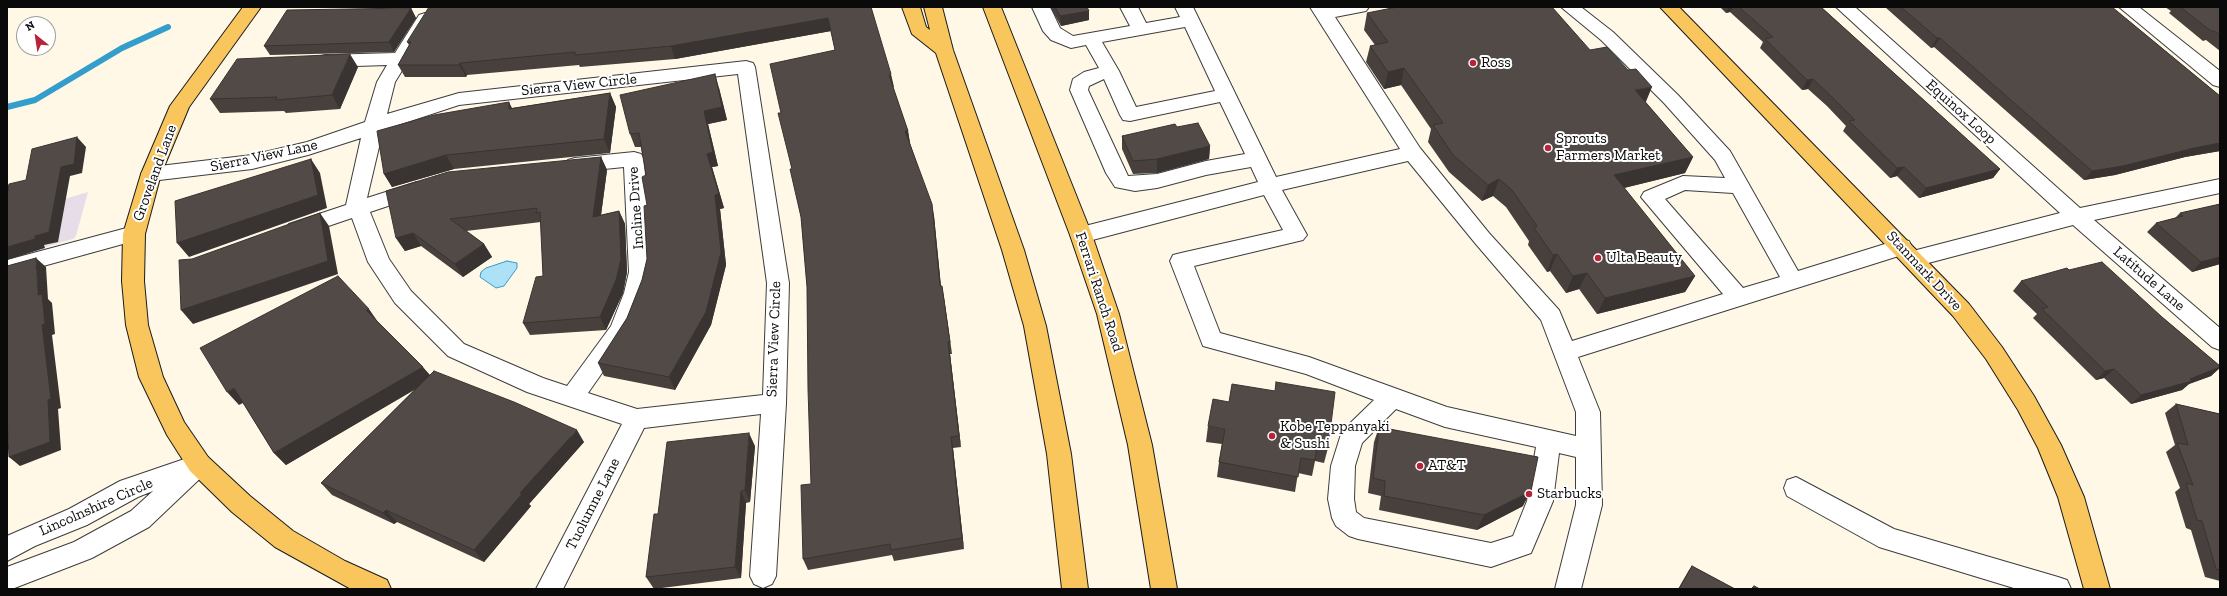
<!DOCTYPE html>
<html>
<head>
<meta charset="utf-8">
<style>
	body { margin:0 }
	#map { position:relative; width:2227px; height:596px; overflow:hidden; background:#fff8e6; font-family:"Zilla Slab",serif }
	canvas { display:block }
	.frame { position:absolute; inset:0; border:8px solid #0a0a0a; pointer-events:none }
	.north { position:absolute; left:16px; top:16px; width:40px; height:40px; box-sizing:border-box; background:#fff; border:1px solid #9d9d9d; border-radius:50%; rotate:330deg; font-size:11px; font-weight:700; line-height:16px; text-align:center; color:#0a0a0a }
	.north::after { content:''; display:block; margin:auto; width:14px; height:18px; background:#b82338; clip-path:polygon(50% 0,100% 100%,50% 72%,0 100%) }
</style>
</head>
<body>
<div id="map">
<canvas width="2227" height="596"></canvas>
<div class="frame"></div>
<div class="north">N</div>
</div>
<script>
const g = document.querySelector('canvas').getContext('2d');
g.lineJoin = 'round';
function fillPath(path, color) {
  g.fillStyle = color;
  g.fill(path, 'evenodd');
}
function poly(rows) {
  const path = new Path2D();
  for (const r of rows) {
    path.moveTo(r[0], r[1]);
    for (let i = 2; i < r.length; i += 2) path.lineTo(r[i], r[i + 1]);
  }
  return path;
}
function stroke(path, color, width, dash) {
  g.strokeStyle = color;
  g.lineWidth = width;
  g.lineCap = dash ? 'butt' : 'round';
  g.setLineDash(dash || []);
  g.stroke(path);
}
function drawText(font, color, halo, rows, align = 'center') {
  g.font = font + ' "Zilla Slab",serif';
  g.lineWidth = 4;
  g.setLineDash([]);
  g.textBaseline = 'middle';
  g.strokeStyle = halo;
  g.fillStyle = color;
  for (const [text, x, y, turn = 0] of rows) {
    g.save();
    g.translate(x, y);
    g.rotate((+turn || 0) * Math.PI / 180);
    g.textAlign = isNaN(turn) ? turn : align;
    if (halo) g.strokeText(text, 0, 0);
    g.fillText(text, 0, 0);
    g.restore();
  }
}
const industrial = poly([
	[88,192,76,236,73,239,7,258,17,213]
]);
const water = poly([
	[507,261,517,263,517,268,504,286,496,288,480,277,481,272,486,268,507,261]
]);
const stream = poly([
	[7,107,35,100,122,48,168,27]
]);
const minor = poly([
	[1032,7,1050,7,1060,28,1073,36,1130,26,1120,7,1138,7,1146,23,1180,17,1175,7,1193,7,1276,177,1400,149,1310,7,1369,7,1366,11,1335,17,1420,148,1489,233,1559,310,1572,341,1723,294,1641,197,1644,192,1683,176,1725,178,1715,160,1664,103,1601,40,1561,7,1581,7,1613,32,1678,95,1730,151,1798,271,1901,239,1909,241,1912,247,1909,252,2060,213,1836,7,1855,7,2080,208,2220,179,2220,193,2094,220,2220,328,2220,350,2212,347,2073,225,1913,267,1905,265,1902,259,1905,254,1578,357,1600,412,1602,505,1581,589,1555,589,1576,505,1576,457,1559,453,1553,501,1531,553,1491,567,1358,539,1349,536,1336,526,1332,518,1328,499,1331,466,1342,431,1374,400,1306,374,1203,346,1170,261,1173,255,1181,253,1283,230,1264,195,1081,243,1074,240,1070,235,1074,230,1081,227,1258,182,1251,167,1206,175,1157,188,1135,191,1115,187,1106,173,1070,90,1073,79,1084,72,1099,68,1086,45,1071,48,1051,40,1043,31,1032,7],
	[1185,27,1215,91,1136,107,1119,71,1102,42,1185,27],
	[1104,79,1120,115,1123,120,1130,121,1220,102,1245,154,1206,161,1157,174,1128,176,1088,90,1089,86,1104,79],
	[1408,161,1475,243,1541,320,1576,412,1576,436,1447,407,1309,357,1220,333,1194,266,1303,240,1307,235,1282,190,1408,161],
	[1685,190,1733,193,1780,277,1743,288,1665,199,1685,190],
	[1396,409,1445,427,1536,447,1527,501,1513,536,1491,543,1364,518,1356,512,1354,499,1355,466,1362,443,1396,409],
	[2119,7,2139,7,2220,71,2220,87,2213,85,2119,7],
	[425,13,431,15,434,19,395,82,387,114,459,93,746,61,753,63,755,67,789,283,786,403,776,576,772,584,763,588,754,584,750,576,761,414,644,428,563,589,536,589,622,424,527,392,448,356,395,303,368,262,352,218,296,237,289,234,286,229,289,224,346,205,361,138,308,155,252,169,151,181,144,179,141,174,144,169,151,167,252,155,307,142,365,122,377,82,387,65,325,67,318,65,316,61,318,57,325,55,395,53,419,15,425,13],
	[738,74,767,283,763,395,637,409,588,393,632,330,646,293,651,272,644,159,641,154,634,152,575,158,568,160,565,165,568,170,575,172,624,167,629,272,624,293,611,326,567,386,543,378,464,344,411,291,389,259,370,212,424,194,427,189,424,184,417,182,367,198,383,130,459,105,738,74],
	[134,226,141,229,145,234,141,239,7,276,7,260,134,226],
	[199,454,208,457,211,464,208,471,149,527,92,558,12,589,7,589,7,567,74,542,131,511,153,491,138,497,87,525,35,546,7,561,7,536,69,509,120,481,199,454],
	[1796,477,1894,529,2058,577,2067,580,2071,589,2017,589,1879,547,1787,496,1784,488,1787,480,1796,477]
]);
const major = poly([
	[243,7,261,7,189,107,161,174,145,234,144,281,148,325,163,377,184,422,208,457,250,496,293,531,345,561,387,580,391,589,351,589,275,547,232,512,190,471,167,435,139,377,126,325,122,281,123,234,141,174,170,106,243,7],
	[902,7,920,7,926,27,930,30,924,7,942,7,953,50,1024,250,1046,326,1071,454,1088,589,1062,589,1047,454,1024,326,1002,250,936,53,912,34,902,7],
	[983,7,1001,7,1092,235,1119,314,1152,445,1177,589,1151,589,1128,445,1097,314,1070,235,983,7],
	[1660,7,1679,7,1969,304,2002,347,2034,396,2061,445,2084,497,2110,589,2084,589,2058,497,2038,448,2018,410,1986,359,1953,316,1660,7]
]);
const wall = poly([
	[871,7,893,87,908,131,910,143,934,216,941,286,942,286,944,298,952,354,950,354,961,447,953,448,964,549,894,561,892,555,808,570,803,559,811,484,807,287,801,217,781,113,835,50,831,31,675,59,580,67,579,65,467,75,466,77,405,77,398,65,409,45,407,42],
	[1050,7,1087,7,1089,20,1061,26],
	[1720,7,1821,7,2000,169,1993,178,1919,198,1897,176,1890,178,1843,131,1846,126,1827,106,1808,89,1802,90,1760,48,1763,42,1730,12,1726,13],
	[1885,7,2112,7,2220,96,2220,151,2185,157,2115,175,2084,180,1934,47,1931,48],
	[2165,7,2220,7,2220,51,2206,40,2203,41,2169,13,2171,11],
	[411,8,416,18,394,52,270,55,264,46],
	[1367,13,1590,50,1645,102,1693,157,1685,173,1624,188,1695,276,1685,292,1597,314,1579,289,1566,293,1550,271,1547,272,1528,245,1529,241,1506,207,1493,196,1482,201,1449,172,1428,142,1431,129,1401,85,1384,89,1366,62,1370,46,1375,45,1364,30],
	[358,67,340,109,286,113,284,111,220,113,210,99],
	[719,88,727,120,708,124,718,166,712,167,724,208,720,209,726,265,711,325,675,390,604,376,598,363,627,318,642,280,647,259,647,205,646,175,641,147,635,147,630,134],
	[610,93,616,107,610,153,454,169,392,187,384,174,512,108],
	[1177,127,1210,146,1209,159,1157,173,1133,174,1122,149,1122,136],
	[601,157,607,170,601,215,619,211,625,224,627,272,623,293,606,330,530,335,523,323,543,276,541,222,466,231,484,244,492,257,463,277,421,246,405,251,396,238],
	[2220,204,2220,264,2192,272,2147,232,2156,223,2175,218,2180,213],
	[2069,270,2162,317,2220,366,2220,368,2211,376,2189,384,2182,390,2131,404,2104,378,2096,380,2033,318,2037,314,2013,291,2021,281],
	[378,322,430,375,584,442,529,504,531,506,484,562,397,522,394,524,332,495,321,483,415,389,286,465,274,453,243,403,239,405],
	[2176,404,2220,414,2220,581,2205,577,2191,530,2186,528,2175,492,2180,488,2166,452,2175,445,2165,413],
	[1208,426,1328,448,1324,463,1315,461,1312,476,1298,473,1295,492,1217,477,1219,462,1222,444,1206,442],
	[1379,427,1523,506,1477,530,1379,510,1381,496,1368,493,1374,442],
	[755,446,750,502,746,503,741,578,654,589,646,577,658,514],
	[1692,566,1735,589,1678,589,1689,570]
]);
const shadedWall = poly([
	[1729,7,1733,7,1730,12,1726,13],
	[411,8,416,18,394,52,389,42],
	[1089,11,1089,20,1061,26,1060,16],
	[828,18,831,31,675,59,671,46],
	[1937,38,1940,38,1934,47,1931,48],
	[350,54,358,67,340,109,332,95],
	[460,63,467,75,466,77,459,65],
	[1404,68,1401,85,1384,89,1388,72],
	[715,74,719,88,727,120,708,124,718,166,712,167,724,208,720,209,726,265,711,325,675,390,669,377,707,154,704,111],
	[891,74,894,87,891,87,889,75],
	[1813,79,1808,89,1802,90,1807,80],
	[1652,87,1645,104,1635,90],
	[610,93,616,107,610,153,604,139],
	[509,102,516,116,509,109],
	[905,131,908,131,910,143,907,144],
	[77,137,86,147,82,173,70,176,58,242,44,245,45,248,7,260,7,247,35,236,61,167],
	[2220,143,2220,151,2185,157,2115,175,2084,180,2092,171,2194,148],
	[1210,146,1209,159,1157,173,1157,159],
	[446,155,454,169,392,187,384,174],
	[601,157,607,170,599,230,593,217],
	[1693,157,1685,173,1607,192,1614,175],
	[311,159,320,173,327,208,189,257,177,243],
	[1904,167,1897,176,1890,178,1897,168],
	[2000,169,1993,178,1919,198,1926,188],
	[1499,179,1493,196,1482,201,1488,185],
	[932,204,934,216,942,298,940,286],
	[619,211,625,224,627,272,623,293,606,330,600,317],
	[320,213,329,226,338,274,193,324,181,310],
	[413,233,421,246,405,251,396,238],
	[484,244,492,257,463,277,455,264],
	[1557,254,1550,271,1547,272,1553,255],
	[2220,257,2220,264,2192,272,2201,262],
	[36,258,46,267,48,299,52,303,55,334,52,335,61,408,58,409,61,450,20,466,9,457,38,295],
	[1587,273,1579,289,1566,293,1573,276],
	[1695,276,1685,292,1597,314,1605,298],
	[942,286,944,298,952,354,950,342],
	[369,309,378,322,366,310],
	[948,342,950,354,961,447,959,436],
	[423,367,433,379,286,465,274,453],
	[2220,367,2211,376,2189,384,2182,390,2131,404,2141,395,2190,379],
	[2114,369,2104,378,2096,380,2105,371],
	[234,388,246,401,239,405,227,392],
	[577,430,584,442,529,504,531,506,484,562,474,550,520,493],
	[749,433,755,446,750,502,745,490],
	[951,437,953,448,964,549,962,538],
	[741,491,746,503,741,578,735,567],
	[1531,491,1523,506,1477,530,1484,515],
	[386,510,397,522,394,524,383,513]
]);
const building = poly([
	[429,7,871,7,891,74,889,75,908,131,905,131,932,204,940,286,942,286,950,342,948,342,959,436,951,437,962,538,891,550,890,544,803,559,801,485,811,484,808,389,807,287,801,217,790,169,792,169,778,113,781,113,770,64,835,50,828,18,671,46,575,55,575,52,460,63,459,65,398,65,411,42,407,42,429,7],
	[1055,7,1087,7,1089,11,1060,16,1055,7],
	[1397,7,1552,7,1590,50,1607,47,1628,70,1636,69,1652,87,1635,90,1693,157,1614,175,1695,276,1605,298,1587,273,1573,276,1557,254,1553,255,1534,228,1537,226,1512,190,1499,179,1488,185,1453,155,1433,125,1443,123,1404,68,1388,72,1370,46,1388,42,1367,13,1397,7],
	[1739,7,1821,7,2000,169,1926,188,1904,167,1897,168,1849,121,1855,120,1832,97,1813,79,1807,80,1765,39,1773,37,1739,7],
	[1901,7,2112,7,2220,96,2220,143,2194,148,2123,166,2092,171,1940,38,1937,38,1901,7],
	[2180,7,2220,7,2220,35,2214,31,2211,31,2180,7],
	[411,8,389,42,264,46,287,10,411,8],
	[350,54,332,95,276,100,277,97,210,99,237,59,350,54],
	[715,74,722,107,704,111,713,152,707,154,719,194,715,195,721,252,706,312,669,377,598,363,627,318,642,280,647,259,644,206,647,205,642,177,646,175,639,133,630,134,620,95,715,74],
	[610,93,604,139,446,155,384,174,377,131,434,115,509,102,509,109,610,93],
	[1198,123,1210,146,1157,159,1133,161,1122,136,1175,124,1177,127,1198,123],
	[77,137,74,164,61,167,49,232,35,236,35,239,7,247,7,195,9,184,26,180,32,149,77,137],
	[601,157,593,217,619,211,621,259,616,280,600,317,523,323,536,277,543,276,540,212,536,213,537,208,450,219,484,244,455,264,413,233,396,238,386,191,448,172,601,157],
	[311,159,318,195,177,243,175,201,311,159],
	[2220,204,2220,257,2201,262,2156,223,2183,216,2180,213,2220,204],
	[320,213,328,261,181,310,179,260,192,259,320,213],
	[36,258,38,295,42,294,45,324,42,325,51,399,48,400,50,442,9,457,7,416,7,266,36,258],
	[2102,262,2162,317,2220,366,2220,367,2190,379,2192,381,2141,395,2114,369,2105,371,2042,309,2048,307,2021,281,2067,268,2069,270,2102,262],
	[338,276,369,309,366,310,423,367,274,453,234,388,227,392,200,348,338,276],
	[434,371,514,402,577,430,520,493,522,494,474,550,386,510,383,513,321,483,434,371],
	[1276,382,1335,392,1328,448,1317,446,1315,460,1301,458,1298,477,1219,462,1225,429,1208,426,1213,399,1229,402,1232,384,1275,391,1276,382],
	[2176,404,2220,414,2220,570,2216,569,2202,521,2197,520,2186,483,2193,485,2177,443,2188,445,2176,404],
	[1379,427,1538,457,1531,491,1484,515,1384,496,1385,481,1373,478,1379,427],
	[749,433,745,490,741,491,735,567,646,577,654,514,658,514,667,442,749,433],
	[1692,566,1735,589,1679,589,1692,566],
	[1754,586,1760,589,1751,589,1754,586]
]);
const markers = [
	[1473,63,4,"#b82338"],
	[1548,148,4,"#b82338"],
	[1598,258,4,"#b82338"],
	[1272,436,4,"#b82338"],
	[1420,466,4,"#b82338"],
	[1529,494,4,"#b82338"]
];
const poiNames = [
	["Ross",1481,63],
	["Sprouts",1556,139],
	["Farmers Market",1556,156],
	["Ulta Beauty",1606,258],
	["Kobe Teppanyaki",1280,427],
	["& Sushi",1280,444],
	["AT&T",1428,466],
	["Starbucks",1537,494]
];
const streetNames = [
	["Sierra View Circle",579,85,-6],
	["Equinox Loop",1961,112,42],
	["Sierra View Lane",264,156,-12],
	["Groveland Lane",155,173,-70],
	["Incline Drive",636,208,-94],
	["Stanmark Drive",1924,271,47],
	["Latitude Lane",2149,279,41],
	["Ferrari Ranch Road",1099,292,72],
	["Sierra View Circle",774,339,-88],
	["Tuolumne Lane",593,504,-63],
	["Lincolnshire Circle",96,507,-24]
];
fillPath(industrial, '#e7dde9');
fillPath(water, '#ace1f6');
stroke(water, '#339dcc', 1);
stroke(stream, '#339dcc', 6);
stroke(minor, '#3d3d3d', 2);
stroke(major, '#1b1b1b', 2);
fillPath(minor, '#fff');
fillPath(major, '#f9c55d');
fillPath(wall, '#47403c');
fillPath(shadedWall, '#393431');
fillPath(building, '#524a46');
stroke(building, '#393431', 1);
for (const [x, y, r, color] of markers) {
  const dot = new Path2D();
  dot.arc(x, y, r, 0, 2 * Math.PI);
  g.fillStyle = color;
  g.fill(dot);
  stroke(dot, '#fff', 1.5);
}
drawText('15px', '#0a0a0a', '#fff', poiNames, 'left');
drawText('15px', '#0a0a0a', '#fff', streetNames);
</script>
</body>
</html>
